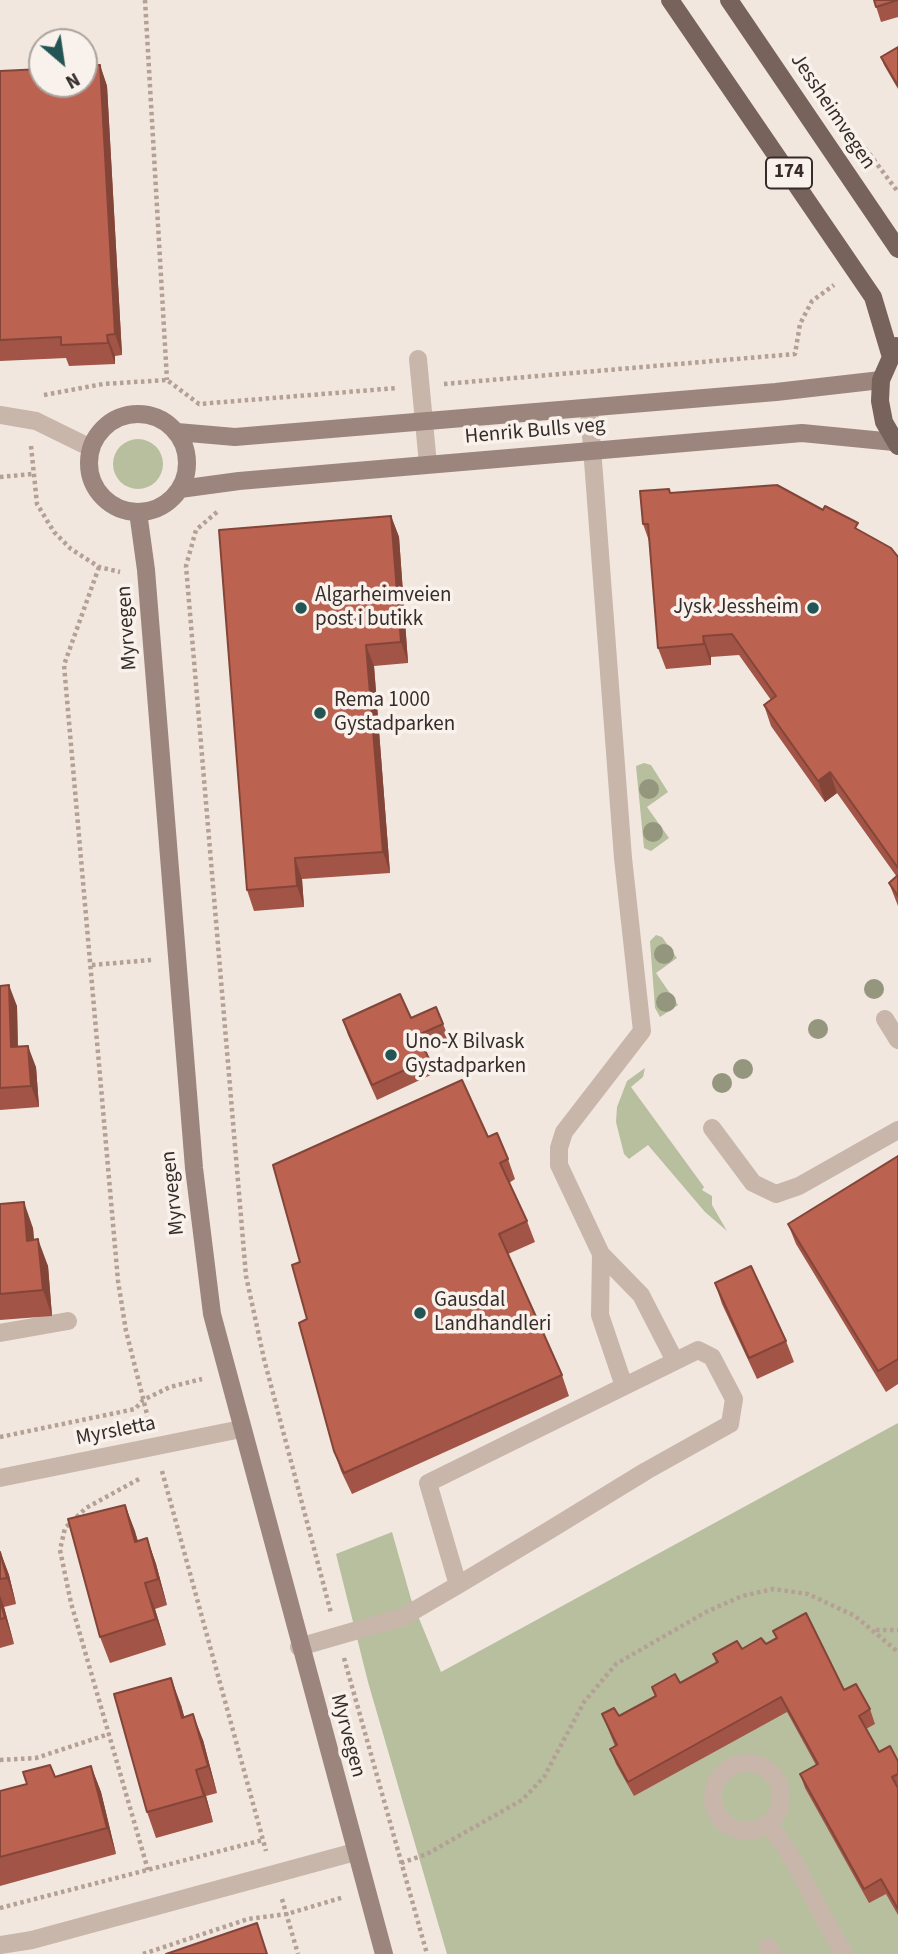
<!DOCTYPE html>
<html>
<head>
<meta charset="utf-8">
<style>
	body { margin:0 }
	#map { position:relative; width:898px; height:1954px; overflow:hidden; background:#f1e7de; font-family:"Source Sans 3",sans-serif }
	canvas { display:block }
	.north { position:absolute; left:28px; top:28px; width:70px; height:70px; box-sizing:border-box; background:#f9f1eb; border:2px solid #aba39e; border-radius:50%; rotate:151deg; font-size:19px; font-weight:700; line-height:28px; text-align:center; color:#362d2a }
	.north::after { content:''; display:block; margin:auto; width:24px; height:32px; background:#225554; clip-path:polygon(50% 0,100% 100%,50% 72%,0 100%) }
</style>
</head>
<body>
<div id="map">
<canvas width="898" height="1954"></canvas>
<div class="north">N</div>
</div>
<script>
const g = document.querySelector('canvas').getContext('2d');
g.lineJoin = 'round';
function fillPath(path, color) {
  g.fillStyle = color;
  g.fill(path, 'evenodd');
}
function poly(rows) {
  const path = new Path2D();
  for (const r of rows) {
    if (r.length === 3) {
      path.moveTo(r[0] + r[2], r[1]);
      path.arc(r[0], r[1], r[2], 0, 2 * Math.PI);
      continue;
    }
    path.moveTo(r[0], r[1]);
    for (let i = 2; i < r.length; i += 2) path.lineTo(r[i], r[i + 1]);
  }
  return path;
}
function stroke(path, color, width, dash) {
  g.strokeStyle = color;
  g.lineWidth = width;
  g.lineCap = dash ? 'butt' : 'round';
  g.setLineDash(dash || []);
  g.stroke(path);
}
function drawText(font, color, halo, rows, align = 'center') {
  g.font = font + ' "Source Sans 3",sans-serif';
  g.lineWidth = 7;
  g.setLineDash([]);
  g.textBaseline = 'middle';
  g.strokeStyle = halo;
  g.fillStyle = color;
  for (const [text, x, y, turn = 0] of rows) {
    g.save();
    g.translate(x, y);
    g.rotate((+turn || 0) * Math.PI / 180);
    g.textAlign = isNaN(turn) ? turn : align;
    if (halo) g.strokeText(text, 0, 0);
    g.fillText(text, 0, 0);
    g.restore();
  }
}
const green = poly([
	[138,464,25],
	[644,763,651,765,668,792,647,807,669,838,651,851,644,848,636,766],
	[656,935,662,937,677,958,656,973,678,1005,660,1017,655,1008,650,941],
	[645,1068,643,1077,631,1087,704,1187,702,1190,712,1196,712,1205,727,1231,705,1212,648,1145,629,1159,624,1154,616,1122,617,1107,627,1081],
	[898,1423,898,1954,447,1954,368,1682,336,1554,392,1532,411,1599,441,1672]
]);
const path = poly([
	[145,0,167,380],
	[865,148,898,192],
	[444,384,795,354,800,324,812,301,834,285],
	[44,395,103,384,167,380,199,404,397,388],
	[31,446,37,504,54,532,71,549,99,567,120,572],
	[0,477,32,474],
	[217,512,196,530,186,566,246,1276,264,1359,331,1613],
	[99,567,64,665,118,1281,126,1331,149,1422],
	[92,965,151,960],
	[0,1437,135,1409,143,1400,170,1387,202,1379],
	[162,1471,266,1851],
	[139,1479,86,1508,65,1528,60,1550,71,1603,148,1870],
	[876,1630,898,1630],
	[344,1658,427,1954],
	[0,1760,36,1758,109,1734],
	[401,1863,427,1854,522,1800,544,1777,584,1702,616,1664,706,1612,742,1596,773,1589,808,1594,855,1616,898,1652],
	[282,1899,298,1954],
	[0,1908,263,1840],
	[143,1954,248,1919,287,1914,344,1897]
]);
const lane = poly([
	[418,359,428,464],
	[589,408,623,858,642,1031,564,1132,559,1148,559,1165,601,1254,600,1315,624,1386],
	[885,1019,898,1040],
	[712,1128,753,1183,776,1194,799,1186,898,1130],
	[601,1254,641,1295,675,1361],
	[0,1333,68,1321],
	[299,1647,403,1617,458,1585,548,1531,646,1471,730,1424,734,1399,712,1357,698,1350,428,1483,458,1585],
	[768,1947,772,1954]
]);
const street = poly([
	[0,415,36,421,91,448],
	[0,1478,241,1429],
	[747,1797,34],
	[769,1824,789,1853,844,1954],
	[0,1945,32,1940,355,1852]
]);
const secondary = poly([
	[138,463,49],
	[177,432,235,437,776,392,881,380],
	[180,489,239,481,802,433,894,442],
	[138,512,146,570,194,1168,212,1314,384,1954]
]);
const primary = poly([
	[670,0,873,297,890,354],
	[729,0,898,249],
	[896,346,881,380,880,401,884,422,898,446]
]);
const trees = [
	[649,789],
	[653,832],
	[664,954],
	[874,989],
	[666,1002],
	[818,1029],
	[743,1069],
	[722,1083]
];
const wall = poly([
	[874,0,898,0,898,17,881,22],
	[898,47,898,89,884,65,881,57],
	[100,65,107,86,122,355,115,356,115,364,69,366,66,358,0,361,0,71],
	[671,493,861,531,898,557,898,906,889,883,897,877,837,793,825,802,771,726,764,705,771,700,739,655,711,657,711,665,666,669,658,648,649,541,643,524],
	[391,516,399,537,408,663,374,666,390,873,302,879,304,907,254,911,247,890],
	[0,986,17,1006,18,1047,36,1067,39,1107,0,1110],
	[343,1020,443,1024,449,1038,425,1049,435,1073,377,1100,348,1035],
	[488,1137,508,1159,515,1179,509,1183,527,1221,535,1242,508,1254,562,1375,569,1396,352,1494,341,1471,334,1451,307,1319,300,1262],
	[898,1156,898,1384,886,1392,796,1244,788,1224],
	[0,1204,33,1228,34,1240,48,1266,52,1316,0,1320],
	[715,1283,786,1341,794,1362,757,1379,722,1304],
	[125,1505,138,1541,147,1538,156,1564,167,1605,155,1609,166,1645,110,1663,100,1637],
	[0,1551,9,1575,16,1604,4,1607,14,1644,0,1648],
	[773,1631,844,1690,870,1709,875,1724,866,1729,879,1752,898,1761,898,1915,886,1894,869,1903,805,1788,800,1774,816,1765,787,1712,634,1796,616,1764,610,1749,615,1746,602,1714,619,1716,655,1696,652,1687,680,1683,716,1663,713,1654,766,1644,776,1638],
	[181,1705,184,1717,203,1740,217,1793,206,1796,213,1822,156,1838,147,1812],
	[91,1766,101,1792,116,1854,0,1886,0,1791,55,1777]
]);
const shadedWall = poly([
	[100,65,107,86,122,355,115,334],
	[107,335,115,356,115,364,108,343],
	[391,516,399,537,408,663,401,642],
	[703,636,711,657,711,665,704,644],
	[366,645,374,666,390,873,383,852],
	[830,772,837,793,825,802,818,781],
	[295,858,302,879,304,907,297,886],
	[9,985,17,1006,18,1068,11,1047],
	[28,1046,36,1067,39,1107,31,1086],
	[24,1202,33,1228,36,1267,27,1241],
	[38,1239,48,1266,52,1316,43,1290],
	[125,1505,135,1531,145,1568,135,1542],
	[147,1538,156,1564,167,1605,158,1579],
	[0,1551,9,1575,16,1604,7,1578],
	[145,1583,155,1609,166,1645,156,1619],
	[0,1595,4,1607,14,1644,5,1618,0,1600],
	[171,1678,181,1705,192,1744,182,1718],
	[193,1714,203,1740,217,1793,208,1766],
	[91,1766,101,1792,116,1854,107,1828],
	[196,1770,206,1796,213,1822,204,1796]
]);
const building = poly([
	[874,0,898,0,876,7,874,0],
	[898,47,898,86,881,57,898,47],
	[100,65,115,334,107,335,108,343,61,345,61,337,0,340,0,71,42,69,42,84,84,84,84,66,100,65],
	[777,485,823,510,825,506,858,523,855,528,891,548,898,557,898,868,830,772,818,781,764,705,776,696,732,634,703,636,704,644,658,648,648,524,643,524,640,491,669,489,670,493,777,485],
	[391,516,401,642,366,645,383,852,295,858,297,886,247,890,219,530,391,516],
	[898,875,898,896,889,883,898,875],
	[9,985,11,1047,28,1046,31,1086,0,1088,0,986,9,985],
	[400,994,411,1018,436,1007,443,1024,418,1035,429,1059,372,1085,343,1020,400,994],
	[462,1080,488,1137,497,1133,508,1159,500,1163,527,1221,499,1234,562,1375,344,1473,334,1451,299,1323,307,1319,292,1265,300,1262,273,1165,462,1080],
	[898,1156,898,1359,878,1371,788,1224,898,1156],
	[24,1202,27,1241,38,1239,43,1290,0,1294,0,1204,24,1202],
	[751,1266,786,1341,749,1358,715,1283,751,1266],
	[125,1505,135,1542,147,1538,158,1579,145,1583,156,1619,100,1637,68,1519,125,1505],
	[0,1552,7,1578,0,1579,0,1552],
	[0,1600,5,1618,0,1619,0,1600],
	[806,1613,844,1690,856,1684,870,1709,859,1716,879,1752,890,1746,898,1761,898,1774,892,1777,898,1788,898,1909,881,1879,864,1889,800,1774,818,1764,781,1697,628,1782,610,1749,617,1745,602,1714,614,1708,619,1716,656,1696,652,1687,675,1674,680,1683,718,1662,713,1654,737,1641,742,1649,761,1638,766,1644,777,1638,773,1631,806,1613],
	[171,1678,182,1718,193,1714,208,1766,196,1770,204,1796,147,1812,114,1694,171,1678],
	[50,1765,55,1777,91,1766,107,1828,0,1857,0,1791,27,1784,23,1772,50,1765],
	[257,1923,267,1954,166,1954,257,1923]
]);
const markers = [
	[301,608,7,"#225554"],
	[813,608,7,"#225554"],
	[320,713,7,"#225554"],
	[391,1055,7,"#225554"],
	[420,1313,7,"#225554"]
];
const shields = [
	[789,173,46]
];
const shieldNames = [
	["174",789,173]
];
const streetNames = [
	["Jessheimvegen",832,112,56],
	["Henrik Bulls veg",535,432,-5],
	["Myrvegen",128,628,-94],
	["Myrvegen",174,1193,-96],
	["Myrsletta",116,1432,-11],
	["Myrvegen",347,1736,75]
];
const poiNames = [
	["Algarheimveien",315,596],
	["post i butikk",315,620],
	["Jysk Jessheim",799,608,"right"],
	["Rema 1000",334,701],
	["Gystadparken",334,725],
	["Uno-X Bilvask",405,1043],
	["Gystadparken",405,1067],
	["Gausdal",434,1301],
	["Landhandleri",434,1325]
];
fillPath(green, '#b7bf9f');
stroke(path, '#b4a095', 4.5, [3.5, 3.5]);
stroke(lane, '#c8b6ab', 18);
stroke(street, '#c8b6ab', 18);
stroke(secondary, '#9c857d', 18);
stroke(primary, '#77635c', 18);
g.fillStyle = '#95967e';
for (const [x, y] of trees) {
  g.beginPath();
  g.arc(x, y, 10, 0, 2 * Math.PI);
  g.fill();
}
fillPath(wall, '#a25446');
fillPath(shadedWall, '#844539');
fillPath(building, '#bc6251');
stroke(building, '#844539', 2);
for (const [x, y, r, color] of markers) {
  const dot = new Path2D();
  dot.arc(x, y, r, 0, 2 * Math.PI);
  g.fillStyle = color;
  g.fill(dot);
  stroke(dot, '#f9f1eb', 2.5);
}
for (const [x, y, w] of shields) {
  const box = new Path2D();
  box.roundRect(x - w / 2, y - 15.5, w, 31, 5);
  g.fillStyle = '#f9f1eb';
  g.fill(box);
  stroke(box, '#362d2a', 2);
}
drawText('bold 19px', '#362d2a', null, shieldNames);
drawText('21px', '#362d2a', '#f9f1eb', streetNames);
drawText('21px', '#362d2a', '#f9f1eb', poiNames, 'left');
</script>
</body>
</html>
